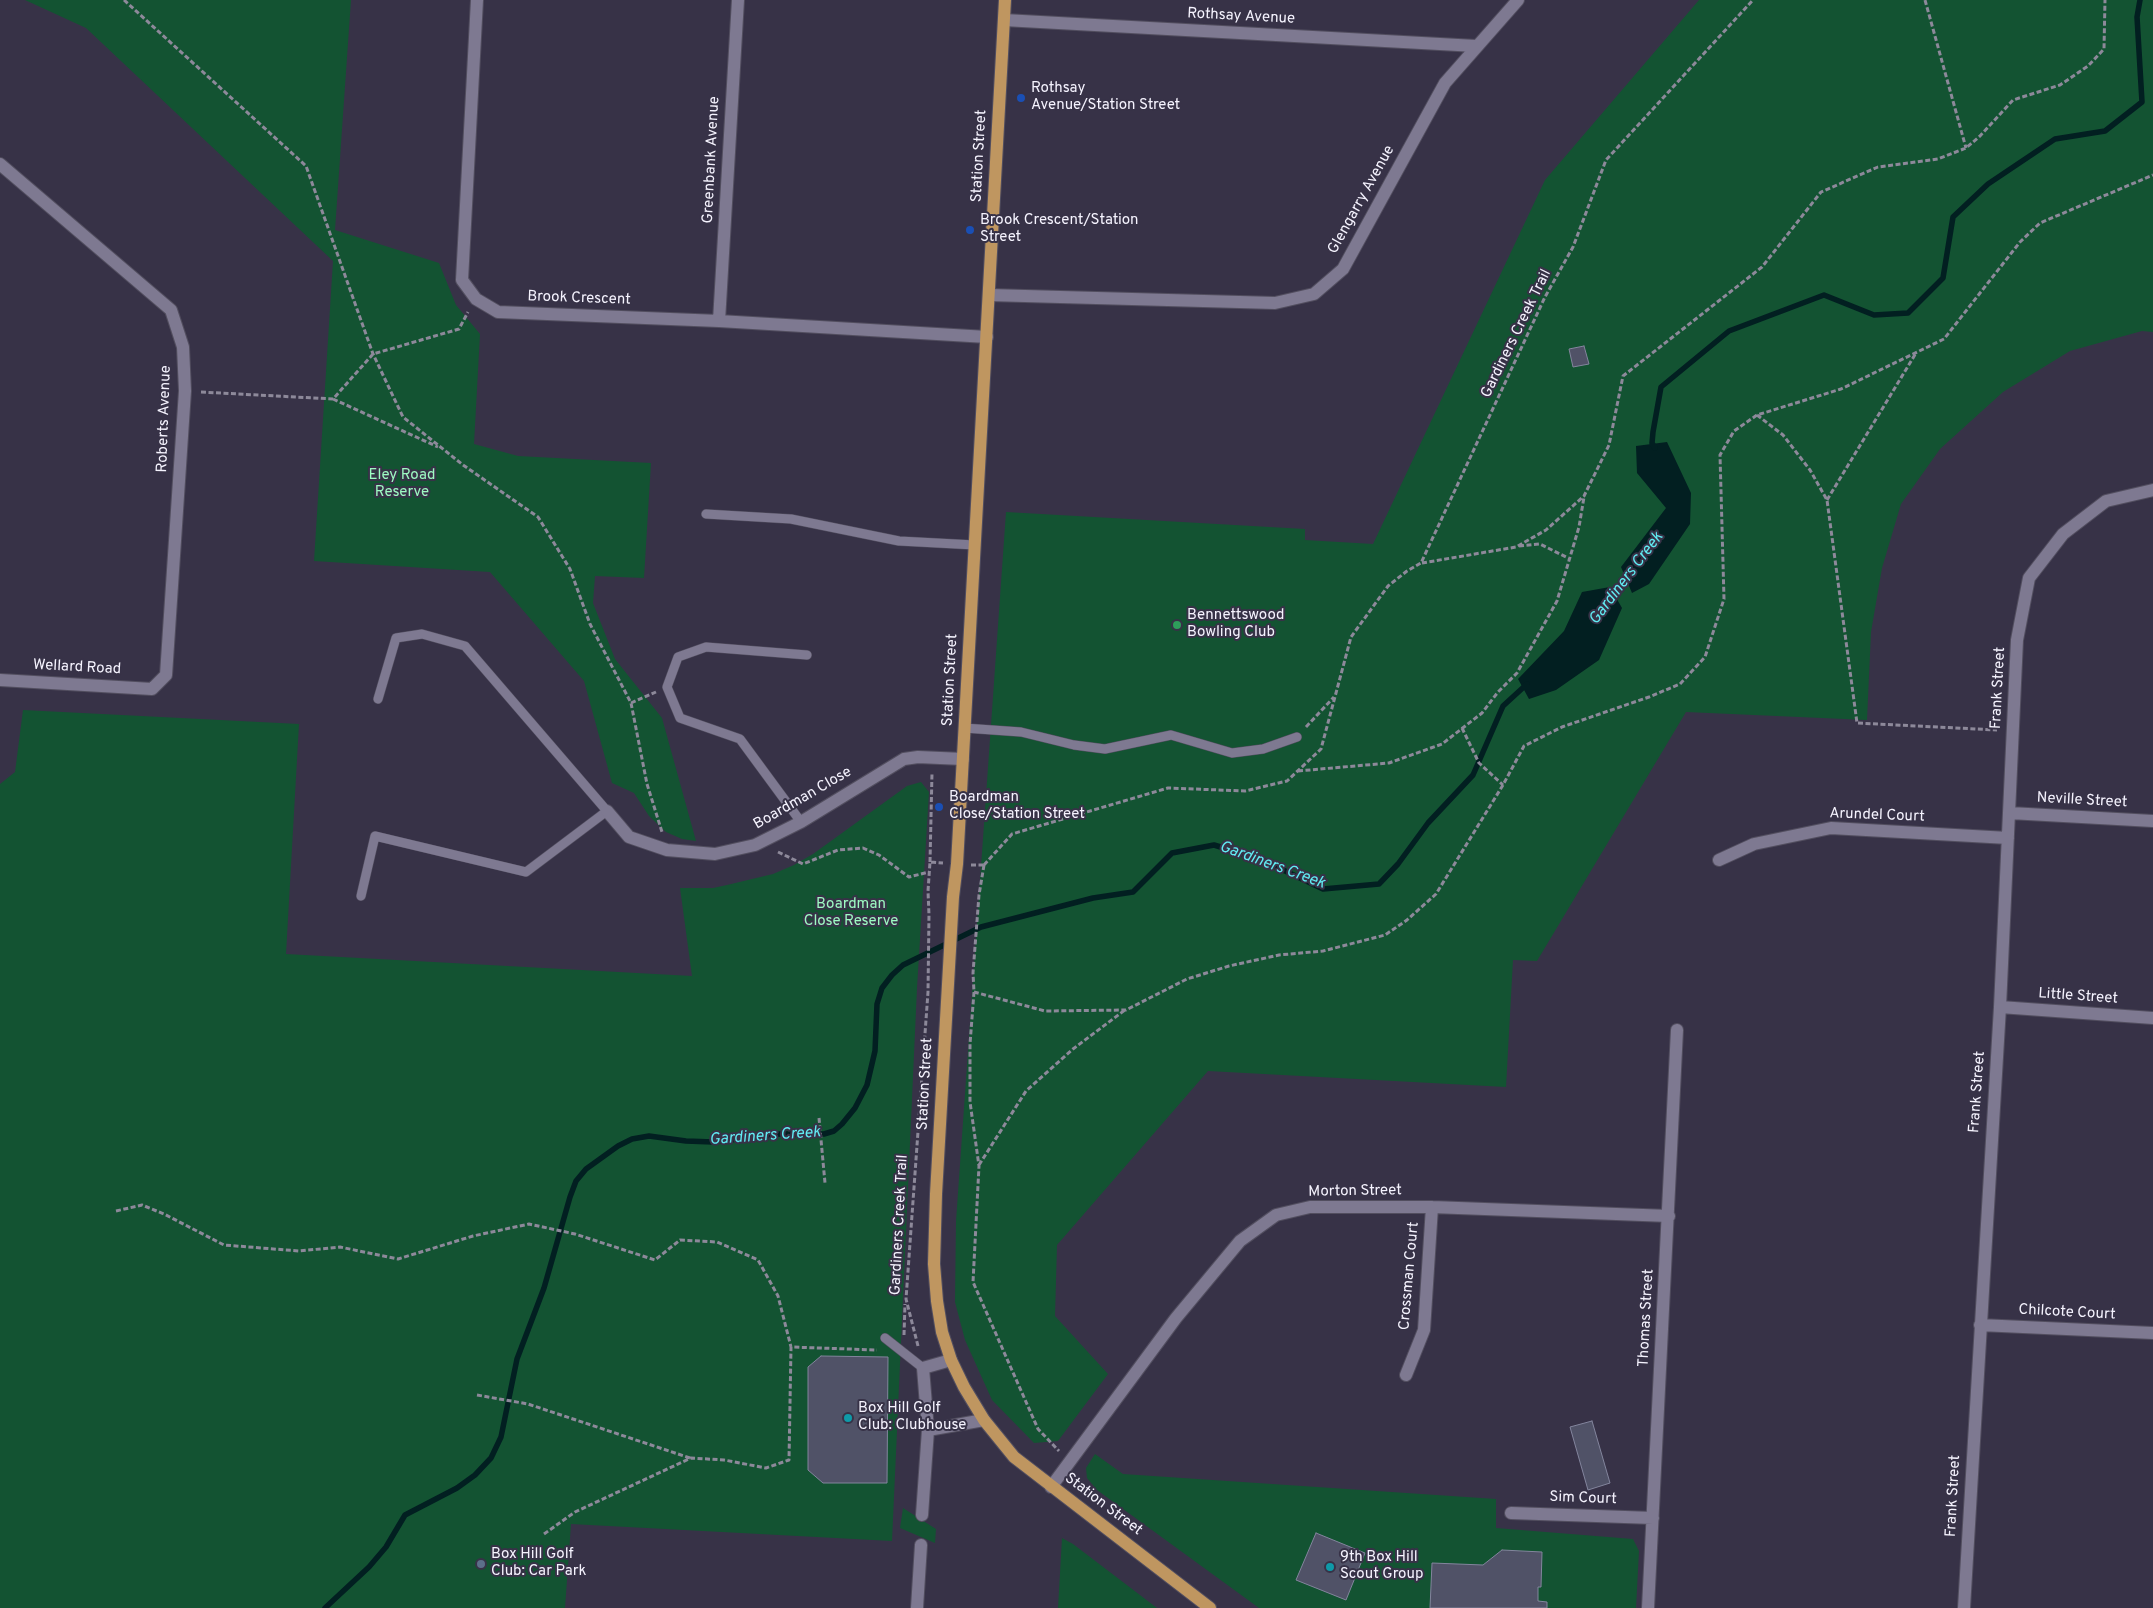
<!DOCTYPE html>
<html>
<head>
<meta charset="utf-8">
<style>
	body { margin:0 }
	canvas { display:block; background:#373247 }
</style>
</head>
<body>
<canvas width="2153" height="1608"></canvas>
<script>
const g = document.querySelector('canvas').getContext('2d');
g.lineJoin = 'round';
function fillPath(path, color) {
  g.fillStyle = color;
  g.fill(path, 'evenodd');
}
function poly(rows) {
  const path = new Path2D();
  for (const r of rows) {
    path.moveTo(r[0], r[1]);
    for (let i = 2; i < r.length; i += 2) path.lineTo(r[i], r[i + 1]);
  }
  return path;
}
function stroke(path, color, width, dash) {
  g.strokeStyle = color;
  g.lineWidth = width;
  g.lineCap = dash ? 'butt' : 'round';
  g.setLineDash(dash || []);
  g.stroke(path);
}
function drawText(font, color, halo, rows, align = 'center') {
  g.font = font + ' Overpass,sans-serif';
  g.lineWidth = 4;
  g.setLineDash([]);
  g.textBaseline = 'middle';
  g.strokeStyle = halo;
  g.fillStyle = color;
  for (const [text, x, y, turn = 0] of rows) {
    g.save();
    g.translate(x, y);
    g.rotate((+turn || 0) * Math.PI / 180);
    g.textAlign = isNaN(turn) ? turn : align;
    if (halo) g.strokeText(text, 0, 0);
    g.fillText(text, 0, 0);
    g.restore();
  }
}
const green = poly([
	[25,0,351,0,335,230,439,263,456,305,480,334,474,444,518,456,651,463,644,578,595,576,593,603,615,659,662,718,696,841,682,839,666,832,649,816,634,793,612,783,584,681,490,572,314,561,333,261,86,28],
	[1699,0,2153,0,2153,332,2142,331,2070,351,2003,392,1940,449,1901,504,1882,568,1871,632,1867,720,1686,712,1537,961,1513,960,1506,1087,1208,1071,1057,1245,1055,1316,1108,1374,1058,1441,1034,1443,992,1400,965,1340,955,1302,956,1221,1006,512,1305,529,1305,540,1373,544,1545,180],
	[23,710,299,724,286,954,692,976,680,888,713,888,727,885,773,874,794,865,813,854,907,786,921,782,929,792,917,988,892,1541,571,1524,565,1608,0,1608,0,784,15,772],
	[1095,1454,1123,1474,1496,1499,1496,1528,1633,1539,1639,1551,1636,1608,1259,1608,1097,1490,1087,1478,1086,1468],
	[903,1508,936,1529,935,1543,900,1528],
	[1062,1538,1073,1544,1157,1608,1058,1608]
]);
const water = poly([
	[1667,442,1691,493,1690,524,1649,584,1632,593,1621,567,1666,508,1637,473,1636,446],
	[1610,587,1622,608,1599,660,1556,690,1529,699,1518,679,1564,631,1582,592]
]);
const stream = poly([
	[1655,448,1652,443,1653,432,1661,387,1729,331,1824,295,1874,315,1908,313,1943,278,1953,217,1988,184,2055,139,2105,131,2142,102,2137,17,2140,0],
	[1609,599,1629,573],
	[325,1608,369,1567,386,1547,405,1515,457,1488,475,1475,491,1458,501,1437,517,1359,544,1288,570,1197,576,1181,586,1169,618,1146,632,1139,649,1136,686,1141,713,1142,780,1134,824,1134,834,1131,842,1124,855,1108,867,1085,875,1051,877,1004,882,988,892,975,903,965,981,927,1093,898,1133,892,1172,853,1214,845,1260,859,1323,889,1379,884,1398,864,1428,823,1473,775,1503,706,1527,684]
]);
const building = poly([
	[1584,346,1589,364,1573,367,1569,349,1584,346],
	[821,1356,888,1357,887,1483,823,1483,808,1470,808,1367,821,1356],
	[1592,1421,1610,1483,1588,1490,1570,1427,1592,1421],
	[1316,1533,1365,1553,1346,1600,1296,1580,1316,1533],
	[1502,1550,1542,1552,1541,1587,1538,1587,1538,1601,1547,1602,1547,1608,1430,1608,1432,1563,1483,1565,1502,1550]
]);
const path = poly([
	[124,0,306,166,373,354,403,417,463,465,538,517,570,569,590,624,631,703,647,784,662,832],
	[1925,0,1966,148],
	[201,392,333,399,373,354,459,329,468,312],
	[333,399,438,447],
	[1757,415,1783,435,1810,470,1827,500,1857,723,1997,730],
	[1827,500,1916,353],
	[1519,546,1540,544,1570,559],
	[1422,563,1516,547,1546,530,1584,496,1609,445,1623,376,1762,267,1821,192,1878,167,1938,159,1966,148,1980,136,2013,100,2060,85,2088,66,2104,49,2105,0],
	[631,703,656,692],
	[1306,727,1334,697],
	[1462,728,1479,763,1503,785],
	[1298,771,1389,763,1442,744,1482,713,1498,692,1517,673,1557,601,1579,527,1584,497],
	[778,852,803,864,838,850,863,848,879,855,909,877,929,872],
	[930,862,932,773],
	[971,865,984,865],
	[984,865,979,895,973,973,974,992,1045,1011,1126,1010,1187,979,1229,966,1279,955,1323,951,1385,935,1407,920,1436,894,1503,785,1524,746,1562,727,1649,697,1680,684,1705,657,1724,599,1720,455,1734,431,1757,415,1841,389,1944,339,2020,242,2040,223,2153,175],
	[984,865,1012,834,1168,788,1245,791,1287,781,1321,749,1351,637,1388,586,1407,571,1421,563,1545,297,1573,247,1606,160,1753,0],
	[974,992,970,1044,970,1102,979,1166,973,1282,1038,1429,1059,1451],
	[819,1118,825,1183],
	[979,1165,1026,1091,1073,1049,1125,1010],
	[116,1211,142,1205,164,1214,224,1245,299,1251,340,1247,398,1259,473,1236,529,1224,575,1234,655,1260,680,1240,717,1242,758,1260,778,1296,791,1347],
	[904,1335,905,1304],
	[918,1346,906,1299,928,992,929,915,928,891,930,862,943,863],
	[477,1395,528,1404,690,1458],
	[544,1534,575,1512,691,1458,724,1460,766,1468,789,1460,791,1347,877,1350]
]);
const lane = poly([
	[706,514,791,519,899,541,975,545],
	[964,728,1021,732,1074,745,1105,749,1171,735,1232,753,1263,749,1297,737],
	[801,822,740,739,680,718,667,687,678,657,706,647,807,655],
	[361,896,375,836,526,872,607,811,465,646,422,634,396,638,378,699],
	[885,1338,923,1368]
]);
const street = poly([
	[477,0,462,280,476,299,498,312,719,321,987,337],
	[1004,20,1476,46],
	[0,164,171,310,183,347,185,391,166,675,152,689,0,680],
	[989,295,1275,303,1314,294,1343,269,1445,83,1518,0],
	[719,321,738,0],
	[607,811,629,837,667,850,715,854,755,845,801,822,904,759,918,757,963,759],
	[2010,813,2153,821],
	[1719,860,1754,844,1831,828,2008,838],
	[2000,1007,2153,1018],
	[1980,1325,2153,1333],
	[1406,1375,1424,1330,1432,1207],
	[928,1430,984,1420],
	[1051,1487,1176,1318,1240,1241,1276,1215,1310,1207,1432,1207,1669,1216],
	[1511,1513,1653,1518],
	[922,1515,928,1430,923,1368,951,1360],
	[917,1608,921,1545],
	[1648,1608,1677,1030],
	[1964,1608,2000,1007,2017,640,2029,578,2063,534,2106,501,2153,490]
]);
const primary = poly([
	[1005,0,957,864,953,897,936,1194,934,1264,937,1301,942,1332,951,1360,964,1387,984,1420,1014,1457,1210,1608]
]);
const markers = [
	[1021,98,5,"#1a4fb4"],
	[970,230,5,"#1a4fb4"],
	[1177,625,5,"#2e9e5b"],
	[939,807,5,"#1a4fb4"],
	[848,1418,5,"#0f9aa8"],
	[481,1564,5,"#5c6f8a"],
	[1330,1567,5,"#0f9aa8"]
];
const streetNames = [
	["Rothsay Avenue",1241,17,3],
	["Station Street",980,156,-87],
	["Greenbank Avenue",712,160,-87],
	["Glengarry Avenue",1362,200,-61],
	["Brook Crescent",579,299,2],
	["Gardiners Creek Trail",1517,334,-64],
	["Roberts Avenue",165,419,-88],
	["Wellard Road",77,668,3],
	["Station Street",951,680,-87],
	["Frank Street",1999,688,-87],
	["Boardman Close",803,799,-30],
	["Neville Street",2082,801,3],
	["Arundel Court",1877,816,2],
	["Little Street",2078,997,4],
	["Station Street",926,1084,-87],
	["Frank Street",1978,1092,-86],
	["Morton Street",1355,1192,-1],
	["Gardiners Creek Trail",900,1225,-87],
	["Crossman Court",1410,1276,-85],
	["Chilcote Court",2067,1313,3],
	["Thomas Street",1647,1318,-87],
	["Frank Street",1954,1496,-87],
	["Sim Court",1583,1499,2],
	["Station Street",1103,1505,37]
];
const poiNames = [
	["Rothsay",1031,89],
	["Avenue/Station Street",1031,106],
	["Brook Crescent/Station",980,221],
	["Street",980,238],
	["Bennettswood",1187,616],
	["Bowling Club",1187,633],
	["Boardman",949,798],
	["Close/Station Street",949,815],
	["Box Hill Golf",858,1409],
	["Club: Clubhouse",858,1426],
	["Box Hill Golf",491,1555],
	["Club: Car Park",491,1572],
	["9th Box Hill",1340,1558],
	["Scout Group",1340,1575]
];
const parkNames = [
	["Eley Road",402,476],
	["Reserve",402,493],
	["Boardman",851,905],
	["Close Reserve",851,922]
];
const waterNames = [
	["Gardiners Creek",1627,579,-53],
	["Gardiners Creek",1272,866,20],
	["Gardiners Creek",765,1137,-4]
];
fillPath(green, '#135332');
fillPath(water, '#021f21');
stroke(stream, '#021f21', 5.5);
fillPath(building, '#505267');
stroke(building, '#83859d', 1);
stroke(lane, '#524e5f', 10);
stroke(street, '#524e5f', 14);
stroke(primary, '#524e5f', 14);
stroke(path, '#8d899a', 3, [5, 2.5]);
stroke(lane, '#7e7991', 9);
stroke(street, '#7e7991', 12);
stroke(primary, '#bf9660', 12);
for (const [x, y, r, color] of markers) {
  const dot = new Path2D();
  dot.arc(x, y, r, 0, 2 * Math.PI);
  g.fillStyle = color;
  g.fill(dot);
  stroke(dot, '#373247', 2);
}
drawText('15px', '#f5f3fe', '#373247', streetNames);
drawText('15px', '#f5f3fe', '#373247', poiNames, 'left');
drawText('15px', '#9dfac2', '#373247', parkNames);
drawText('italic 16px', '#61ecf3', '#373247', waterNames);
</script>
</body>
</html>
